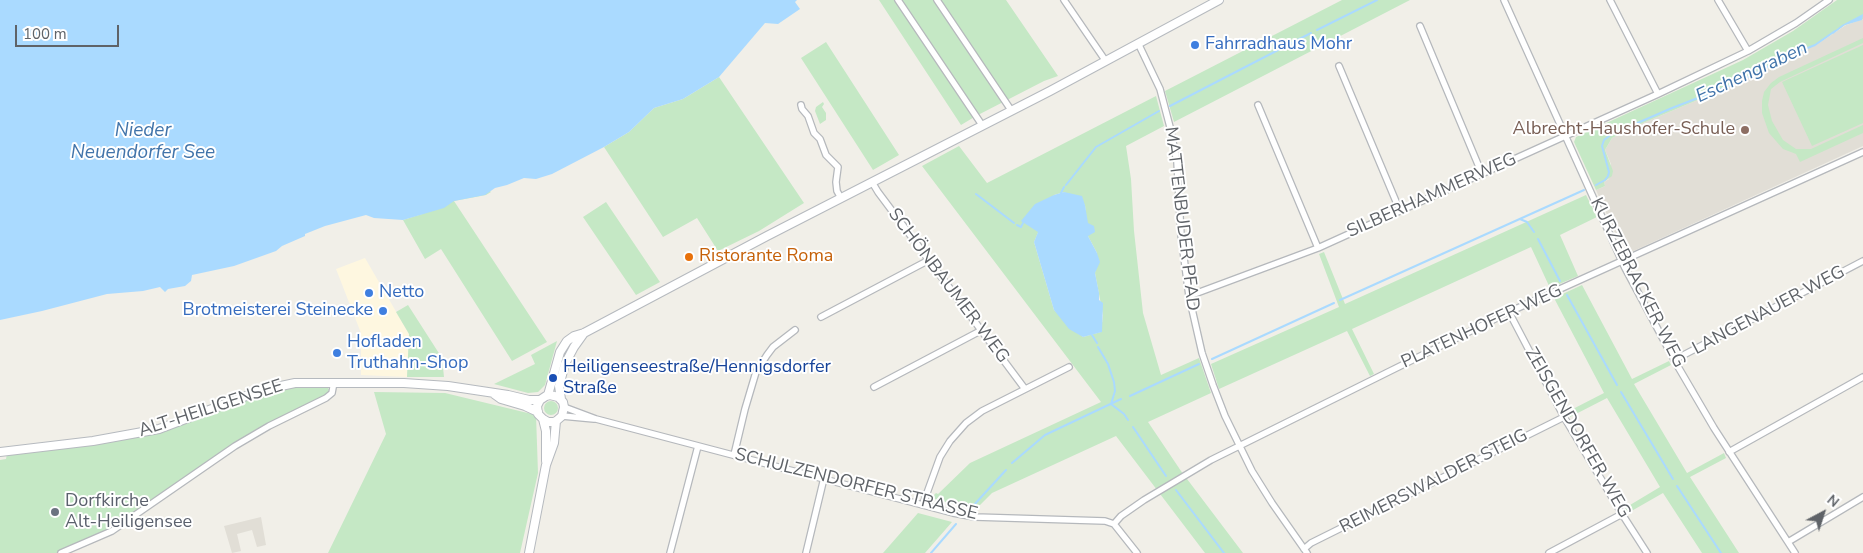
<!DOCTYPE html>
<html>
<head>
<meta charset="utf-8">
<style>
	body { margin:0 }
	#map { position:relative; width:1863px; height:553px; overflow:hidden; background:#f1efe8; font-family:"Nunito Sans",sans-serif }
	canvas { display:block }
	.north { position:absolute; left:1798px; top:488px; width:50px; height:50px; -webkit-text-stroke:4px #fff; paint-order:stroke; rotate:40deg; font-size:14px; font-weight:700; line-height:20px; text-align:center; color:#5f6368 }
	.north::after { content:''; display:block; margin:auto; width:18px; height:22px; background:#5f6368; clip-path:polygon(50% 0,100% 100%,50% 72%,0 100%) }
	.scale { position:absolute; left:15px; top:25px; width:104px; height:22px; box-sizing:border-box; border:2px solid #5f6368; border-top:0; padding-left:6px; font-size:15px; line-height:18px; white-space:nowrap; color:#5f6368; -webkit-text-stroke:4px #fff; paint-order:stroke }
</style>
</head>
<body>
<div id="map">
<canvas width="1863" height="553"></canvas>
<div class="north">N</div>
<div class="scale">100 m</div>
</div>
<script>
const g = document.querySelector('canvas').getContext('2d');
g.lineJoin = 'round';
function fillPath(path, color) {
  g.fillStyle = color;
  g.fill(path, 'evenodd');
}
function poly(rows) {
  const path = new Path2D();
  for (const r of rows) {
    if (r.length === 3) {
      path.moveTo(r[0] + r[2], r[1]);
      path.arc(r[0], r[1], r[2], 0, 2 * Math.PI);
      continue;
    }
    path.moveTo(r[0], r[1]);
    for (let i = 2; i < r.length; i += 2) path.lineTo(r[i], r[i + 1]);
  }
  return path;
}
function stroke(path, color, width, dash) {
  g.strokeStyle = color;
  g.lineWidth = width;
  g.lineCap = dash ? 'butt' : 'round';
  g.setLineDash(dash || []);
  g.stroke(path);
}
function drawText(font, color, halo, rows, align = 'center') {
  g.font = font + ' "Nunito Sans",sans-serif';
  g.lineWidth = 4;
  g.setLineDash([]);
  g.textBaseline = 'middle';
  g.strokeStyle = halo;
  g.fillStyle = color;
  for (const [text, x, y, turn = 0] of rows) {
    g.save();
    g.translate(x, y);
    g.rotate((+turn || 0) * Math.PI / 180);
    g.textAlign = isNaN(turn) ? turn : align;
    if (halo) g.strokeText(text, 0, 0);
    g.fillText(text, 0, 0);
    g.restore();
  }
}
const commercial = poly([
	[365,258,409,334,407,377,361,375,361,333,336,269]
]);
const education = poly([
	[1863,19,1863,146,1629,253,1623,251,1596,190,1605,186,1604,182,1609,179,1611,164,1605,150,1612,138,1643,123,1736,84,1785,58,1816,45,1846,25],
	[261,517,266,545,257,547,252,530,237,534,241,551,232,553,224,526]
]);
const green = poly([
	[879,0,1006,0,1058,76,1044,81,976,116,961,125],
	[1342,0,1410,0,1174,122,1165,91],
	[1837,0,1863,0,1863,19,1845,25,1816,45,1785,58,1736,84,1643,123,1612,138,1605,150,1613,171,1612,176,1604,182,1605,186,1596,190,1574,142,1576,137,1743,60,1793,31],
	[1863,38,1863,43,1780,82,1771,89,1768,105,1772,121,1783,140,1796,149,1811,149,1863,125,1863,133,1800,162,1796,154,1783,149,1769,133,1762,113,1762,101,1764,92,1771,83,1779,77],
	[826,42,899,155,873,170,801,58],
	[1863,45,1863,123,1812,146,1782,82],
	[719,77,804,203,759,231,718,251,697,218,663,237,604,147,629,132,654,108,683,99],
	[1156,96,1164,126,1126,146,1131,179,1134,231,1143,313,1161,375,1199,358,1211,393,1148,422,1181,471,1243,553,1205,553,1116,436,992,493,977,508,965,507,931,498,936,493,938,494,970,463,1101,402,922,166,959,146,987,183],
	[1064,192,1085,205,1088,236,1097,253,1095,273,1103,315,1101,332,1083,337,1054,310,1034,242,1054,195],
	[823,102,824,104,822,107,826,113,826,120,820,124,815,111,816,107],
	[480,181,491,192,486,195,454,201,547,342,512,361,441,249,425,259,403,220,422,214],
	[1586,195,1597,217,1560,235,1578,276,1550,288,1531,247,1352,329,1374,374,1370,376,1347,331,1219,389,1211,364,1339,307,1319,254,1324,252,1345,304],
	[606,202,660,282,636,295,583,217],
	[1582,285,1632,379,1669,361,1671,365,1634,384,1687,473,1724,453,1726,458,1690,477,1739,553,1702,553,1663,493,1628,513,1625,508,1660,487,1607,398,1570,417,1567,412,1604,393,1554,298],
	[408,305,442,358,444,377,407,377,409,334,396,312],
	[557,341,545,385,538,392,528,393,494,384,535,364,531,355],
	[301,386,327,386,329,390,326,395,233,445,162,494,128,520,90,540,58,553,0,553,0,460,6,459,7,454,93,445,139,437,175,427,270,392],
	[374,392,445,393,536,415,538,473,520,553,328,553,386,434],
	[551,408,7],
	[918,513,952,522,925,553,883,553]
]);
const water = poly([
	[0,0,797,0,795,2,800,9,778,24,765,23,719,77,683,99,654,108,629,132,604,147,552,174,536,179,524,178,507,185,495,188,485,195,454,201,444,208,403,220,374,218,366,215,325,226,305,234,305,236,282,246,276,251,234,266,192,275,191,281,185,286,168,289,165,292,160,287,143,291,107,294,42,311,0,320],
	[1863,14,1862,20,1845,25,1833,34,1833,32,1842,25],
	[1064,192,1082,196,1085,205,1088,223,1094,226,1095,232,1088,236,1097,253,1100,262,1095,273,1099,293,1099,300,1103,303,1102,332,1083,337,1069,329,1054,310,1034,242,1038,232,1021,221,1035,204,1054,195]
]);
const stream = poly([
	[1317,30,1377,0],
	[1170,106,1311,33],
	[1066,185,1096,147,1159,111],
	[1596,185,1605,180,1608,176,1609,172,1602,146,1604,140,1612,134,1672,108,1734,84,1790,55,1815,45,1835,31],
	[1061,193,1064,187],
	[976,194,1014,223],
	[1520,219,1527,222,1534,232],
	[1017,225,1021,227,1023,223],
	[1538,239,1560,281],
	[1567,295,1617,385],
	[1340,300,1584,190],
	[1092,335,1097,343],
	[1098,347,1108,364,1114,382,1115,391,1111,404,1124,414,1128,420],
	[1212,359,1334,303],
	[1621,392,1673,479],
	[1130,396,1199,364],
	[1133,427,1166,476],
	[1012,463,1045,435,1121,399],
	[1677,486,1721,553],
	[1176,490,1224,553],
	[973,506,1006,470],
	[931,553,956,524]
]);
const street = poly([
	[898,0,982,125],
	[937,0,1011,110],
	[1064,0,1105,60],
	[1504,0,1625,268,1677,365,1714,428,1795,553],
	[1610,0,1658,94],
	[1718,0,1748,51],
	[1420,26,1482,174],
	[1138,43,1160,89,1170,127,1177,162,1181,235,1189,296,1202,353,1213,385,1225,416,1252,471,1272,503,1307,553],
	[1339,66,1400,211],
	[801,105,802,109,808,116,814,133,820,139,826,155,838,167,836,182,837,191,841,198],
	[1258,105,1318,248],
	[872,182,878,192,1025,389],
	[1189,296,1318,248,1658,94,1748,51,1796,23,1829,0],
	[1509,312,1564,417,1622,514,1647,553],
	[821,317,929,260],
	[1674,360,1863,261],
	[874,387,982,330],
	[564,407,596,419,953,513,975,517,1105,521,1114,524,1137,553],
	[562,416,594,419],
	[1729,452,1863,377],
	[734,455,745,409,756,372,767,355,773,347,795,330],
	[923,504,940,457,950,441,966,423,982,411,1069,367],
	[1114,524,1121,516,1144,500,1211,460,1509,312,1863,152],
	[1788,542,1863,497],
	[1304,549,1311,543,1564,417],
	[61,553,112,531,235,446,269,426,326,398,332,393,334,382],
	[670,553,698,446],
	[806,553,824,478],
	[1549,553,1622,514]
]);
const secondary = poly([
	[494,394,501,399,525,406,538,412],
	[548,395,560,352,567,341,574,336,584,333,767,236,1050,91,1219,0],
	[561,399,559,386,565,364,574,347,584,333],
	[543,419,548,422,555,422,562,416,564,407,563,402,558,397,550,395,546,396,540,400,537,406,538,414,543,419,546,431,546,461],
	[0,452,93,441,159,429,262,390,295,383,404,383,448,386,508,395,529,400,540,400],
	[529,553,546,465,554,443,556,421]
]);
const markers = [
	[1195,45,5,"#3f7fe0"],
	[1745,130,5,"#8d6e63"],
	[689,257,5,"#e8710a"],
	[369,293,5,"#3f7fe0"],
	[383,311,5,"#3f7fe0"],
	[337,353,5,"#3f7fe0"],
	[553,378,5,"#1a4fb4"],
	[55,512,5,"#6b7280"]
];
const shopNames = [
	["Fahrradhaus Mohr",1205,45],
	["Netto",379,293],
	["Brotmeisterei Steinecke",373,311,"right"],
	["Hofladen",347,343],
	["Truthahn-Shop",347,364]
];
const educationNames = [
	["Albrecht-Haushofer-Schule",1735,130]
];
const streetNames = [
	["SILBERHAMMERWEG",1432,196,-24],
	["MATTENBUDER PFAD",1181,219,83],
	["KURZEBRACKER WEG",1637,283,63],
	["SCHÖNBAUMER WEG",948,286,53],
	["LANGENAUER WEG",1769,311,-28],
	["PLATENHOFER WEG",1482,327,-25],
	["ALT-HEILIGENSEE",211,409,-18],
	["ZEISGENDORFER WEG",1577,433,60],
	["REIMERSWALDER STEIG",1434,482,-27],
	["SCHULZENDORFER STRASSE",856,485,14]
];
const foodNames = [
	["Ristorante Roma",699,257]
];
const transitNames = [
	["Heiligenseestraße/Hennigsdorfer",563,368],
	["Straße",563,389]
];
const worshipNames = [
	["Dorfkirche",65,502],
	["Alt-Heiligensee",65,523]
];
const waterNames = [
	["Eschengraben",1752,73,-25],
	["Nieder",143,131],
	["Neuendorfer See",143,153]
];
fillPath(commercial, '#fef7e0');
fillPath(education, '#e1ded6');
fillPath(green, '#c5e8c5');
fillPath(water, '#aadaff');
stroke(stream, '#aadaff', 2);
stroke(street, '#b5b8bc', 8);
stroke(secondary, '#b6babf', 10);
stroke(street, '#fff', 5.5);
stroke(secondary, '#fff', 8);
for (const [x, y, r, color] of markers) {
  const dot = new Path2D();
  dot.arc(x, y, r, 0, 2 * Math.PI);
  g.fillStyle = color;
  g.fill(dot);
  stroke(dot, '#fff', 2);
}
drawText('18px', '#366cbe', '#fff', shopNames, 'left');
drawText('18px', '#785e54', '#fff', educationNames, 'right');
drawText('18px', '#5f6368', '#fff', streetNames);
drawText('18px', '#c56008', '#fff', foodNames, 'left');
drawText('18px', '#164399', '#fff', transitNames, 'left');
drawText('18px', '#5b616d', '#fff', worshipNames, 'left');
drawText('italic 19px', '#4174aa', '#fff', waterNames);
</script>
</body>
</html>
